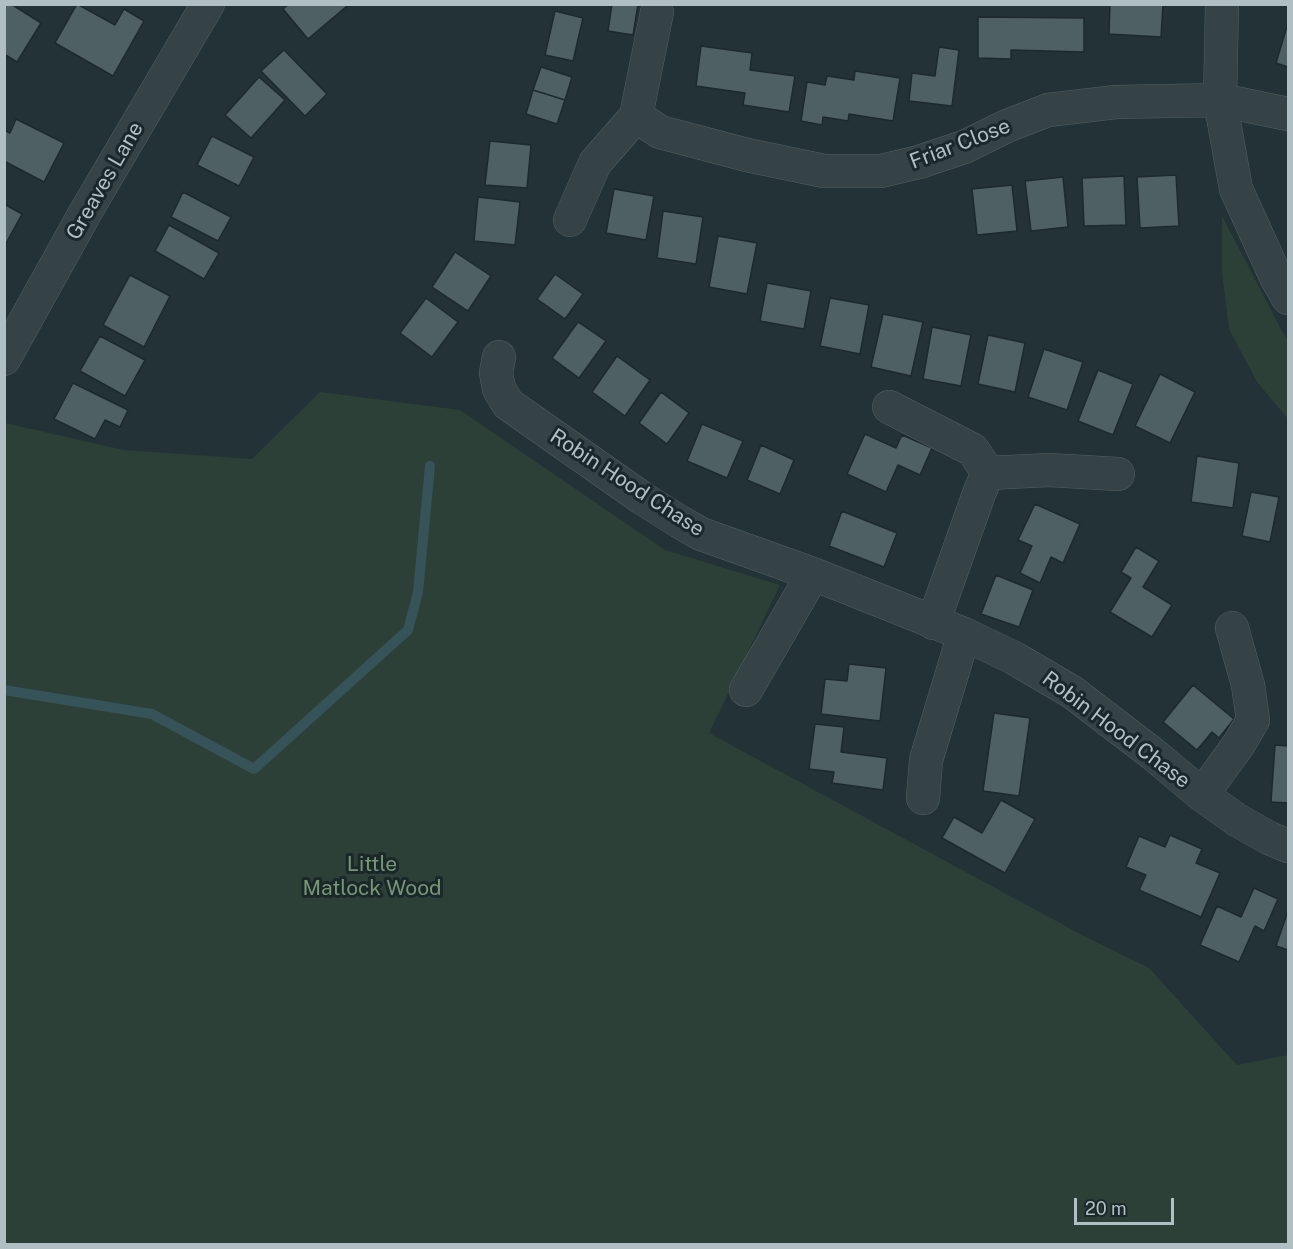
<!DOCTYPE html>
<html>
<head>
<meta charset="utf-8">
<style>
	body { margin:0 }
	#map { position:relative; width:1293px; height:1249px; overflow:hidden; background:#223236; font-family:"Public Sans",sans-serif }
	canvas { display:block }
	.frame { position:absolute; inset:0; border:6px solid #b0bfc3; pointer-events:none }
	.scale { position:absolute; left:1074px; top:1198px; width:100px; height:27px; box-sizing:border-box; border:3px solid #b0bfc3; border-top:0; padding-left:8px; font-size:18px; line-height:21px; white-space:nowrap; color:#b0bfc3; -webkit-text-stroke:4px #1b282b; paint-order:stroke }
</style>
</head>
<body>
<div id="map">
<canvas width="1293" height="1249"></canvas>
<div class="frame"></div>
<div class="scale">20 m</div>
</div>
<script>
const g = document.querySelector('canvas').getContext('2d');
g.lineJoin = 'round';
function fillPath(path, color) {
  g.fillStyle = color;
  g.fill(path, 'evenodd');
}
function poly(rows) {
  const path = new Path2D();
  for (const r of rows) {
    path.moveTo(r[0], r[1]);
    for (let i = 2; i < r.length; i += 2) path.lineTo(r[i], r[i + 1]);
  }
  return path;
}
function stroke(path, color, width, dash) {
  g.strokeStyle = color;
  g.lineWidth = width;
  g.lineCap = dash ? 'butt' : 'round';
  g.setLineDash(dash || []);
  g.stroke(path);
}
function drawText(font, color, halo, rows, align = 'center') {
  g.font = font + ' "Public Sans",sans-serif';
  g.lineWidth = 6;
  g.setLineDash([]);
  g.textBaseline = 'middle';
  g.strokeStyle = halo;
  g.fillStyle = color;
  for (const [text, x, y, turn = 0] of rows) {
    g.save();
    g.translate(x, y);
    g.rotate((+turn || 0) * Math.PI / 180);
    g.textAlign = isNaN(turn) ? turn : align;
    if (halo) g.strokeText(text, 0, 0);
    g.fillText(text, 0, 0);
    g.restore();
  }
}
const green = poly([
	[1222,216,1283,333,1288,340,1288,419,1257,382,1229,329,1222,272],
	[320,392,460,410,665,550,780,585,709,733,1084,936,1149,968,1237,1065,1288,1055,1288,1244,5,1244,5,423,124,450,252,459]
]);
const stream = poly([
	[4,690,152,714,254,769,408,630,418,592,430,466]
]);
const building = poly([
	[4,4,11,4,41,23,17,62,4,54,4,4],
	[77,4,115,25,124,9,144,21,113,76,55,43,77,4],
	[289,4,346,4,347,6,308,39,283,9,289,4],
	[612,4,638,4,633,35,608,31,612,4],
	[1110,4,1163,4,1161,37,1109,34,1110,4],
	[555,11,583,18,573,61,545,55,555,11],
	[978,17,1084,18,1084,52,1011,50,1011,59,978,58,978,17],
	[1288,23,1288,67,1276,63,1288,23],
	[701,46,752,53,750,70,795,76,789,112,743,105,745,93,696,86,701,46],
	[939,47,959,50,952,106,909,101,912,73,935,76,939,47],
	[284,50,327,94,305,116,261,71,284,50],
	[541,67,572,77,565,100,533,90,541,67],
	[855,71,900,78,893,121,849,114,848,121,823,117,822,125,801,121,807,82,825,85,827,76,854,80,855,71],
	[259,77,285,100,251,138,225,115,259,77],
	[533,90,565,100,557,124,526,114,533,90],
	[16,119,64,143,44,182,4,161,4,130,10,133,16,119],
	[212,136,254,157,239,186,197,165,212,136],
	[490,141,531,145,527,188,485,185,490,141],
	[1176,175,1179,226,1140,228,1137,177,1176,175],
	[1124,176,1126,225,1084,226,1082,178,1124,176],
	[1063,177,1068,227,1031,231,1025,181,1063,177],
	[1012,185,1017,231,977,235,972,189,1012,185],
	[614,189,654,196,646,240,606,233,614,189],
	[183,192,231,217,218,241,171,217,183,192],
	[478,197,520,202,515,245,474,241,478,197],
	[4,204,22,214,4,247,4,204],
	[663,211,703,217,696,264,657,258,663,211],
	[169,225,219,253,204,279,155,251,169,225],
	[718,236,757,243,747,294,709,287,718,236],
	[455,252,491,276,468,311,432,287,455,252],
	[555,274,583,294,565,319,537,299,555,274],
	[130,275,170,296,144,347,103,325,130,275],
	[767,283,811,291,804,329,760,321,767,283],
	[426,298,458,322,432,357,400,333,426,298],
	[830,298,869,305,860,354,820,346,830,298],
	[883,314,923,322,911,376,871,367,883,314],
	[578,322,606,341,579,378,552,358,578,322],
	[932,327,971,335,961,386,923,379,932,327],
	[988,335,1025,343,1015,392,978,384,988,335],
	[100,336,145,360,125,396,80,371,100,336],
	[1044,349,1083,362,1067,410,1028,397,1044,349],
	[617,356,650,380,625,416,592,392,617,356],
	[1098,370,1133,384,1113,435,1078,421,1098,370],
	[1160,374,1195,392,1170,443,1135,426,1160,374],
	[73,383,128,410,120,427,105,420,95,439,54,419,73,383],
	[661,392,689,413,667,444,639,423,661,392],
	[702,424,743,441,727,478,687,461,702,424],
	[865,434,896,448,902,435,932,448,920,475,898,465,886,492,847,474,865,434],
	[761,445,794,460,780,494,747,480,761,445],
	[1197,456,1239,463,1233,508,1191,502,1197,456],
	[1251,492,1279,497,1270,542,1242,536,1251,492],
	[1035,504,1080,524,1063,563,1051,557,1040,583,1020,573,1032,546,1018,540,1035,504],
	[842,511,897,533,884,567,829,546,842,511],
	[1136,547,1159,561,1143,587,1172,605,1152,637,1110,612,1131,578,1121,572,1136,547],
	[996,575,1033,590,1019,627,981,614,996,575],
	[849,664,886,668,880,721,821,714,825,679,847,681,849,664],
	[1193,685,1234,719,1219,738,1212,732,1197,750,1163,722,1193,685],
	[994,713,1030,718,1019,796,983,791,994,713],
	[815,724,844,727,841,752,887,758,883,790,832,783,834,772,809,769,815,724],
	[1275,745,1288,746,1288,803,1271,802,1275,745],
	[1001,800,1035,819,1005,873,942,838,954,817,982,833,1001,800],
	[1170,835,1202,849,1196,863,1220,873,1201,917,1139,890,1146,875,1126,867,1139,836,1165,847,1170,835],
	[1254,888,1278,899,1264,931,1255,926,1239,962,1200,945,1217,906,1241,917,1254,888],
	[1288,911,1288,950,1276,946,1288,911]
]);
const minor = poly([
	[1222,4,1220,100,1236,189,1276,277,1288,298],
	[636,116,660,132,747,155,824,171,881,171,919,162,964,147,1007,126,1048,110,1116,102,1220,100,1288,114],
	[570,220,595,163,636,116,657,12],
	[499,357,496,373,499,389,508,404,642,498,680,522,701,534,813,574,964,634,1014,658,1072,692,1153,754,1202,795,1237,820,1269,838,1288,846],
	[4,359,85,213,208,4],
	[889,407,973,450,988,473],
	[933,623,980,491,988,473,1049,470,1118,474],
	[746,690,813,574],
	[1202,795,1239,744,1253,720,1248,685,1232,628],
	[923,798,926,760,964,634]
]);
const streetNames = [
	["Friar Close",960,144,-21],
	["Greaves Lane",105,181,-60],
	["Robin Hood Chase",627,483,33],
	["Robin Hood Chase",1116,730,37]
];
const parkNames = [
	["Little",372,865],
	["Matlock Wood",372,889]
];
fillPath(green, '#2c4037');
stroke(stream, '#365359', 10);
fillPath(building, '#4e6064');
stroke(building, '#1d2a2d', 1.5);
stroke(minor, '#536164', 34);
stroke(minor, '#354346', 33);
drawText('21px', '#b0bfc3', '#1b282b', streetNames);
drawText('21px', '#779671', '#1b282b', parkNames);
</script>
</body>
</html>
